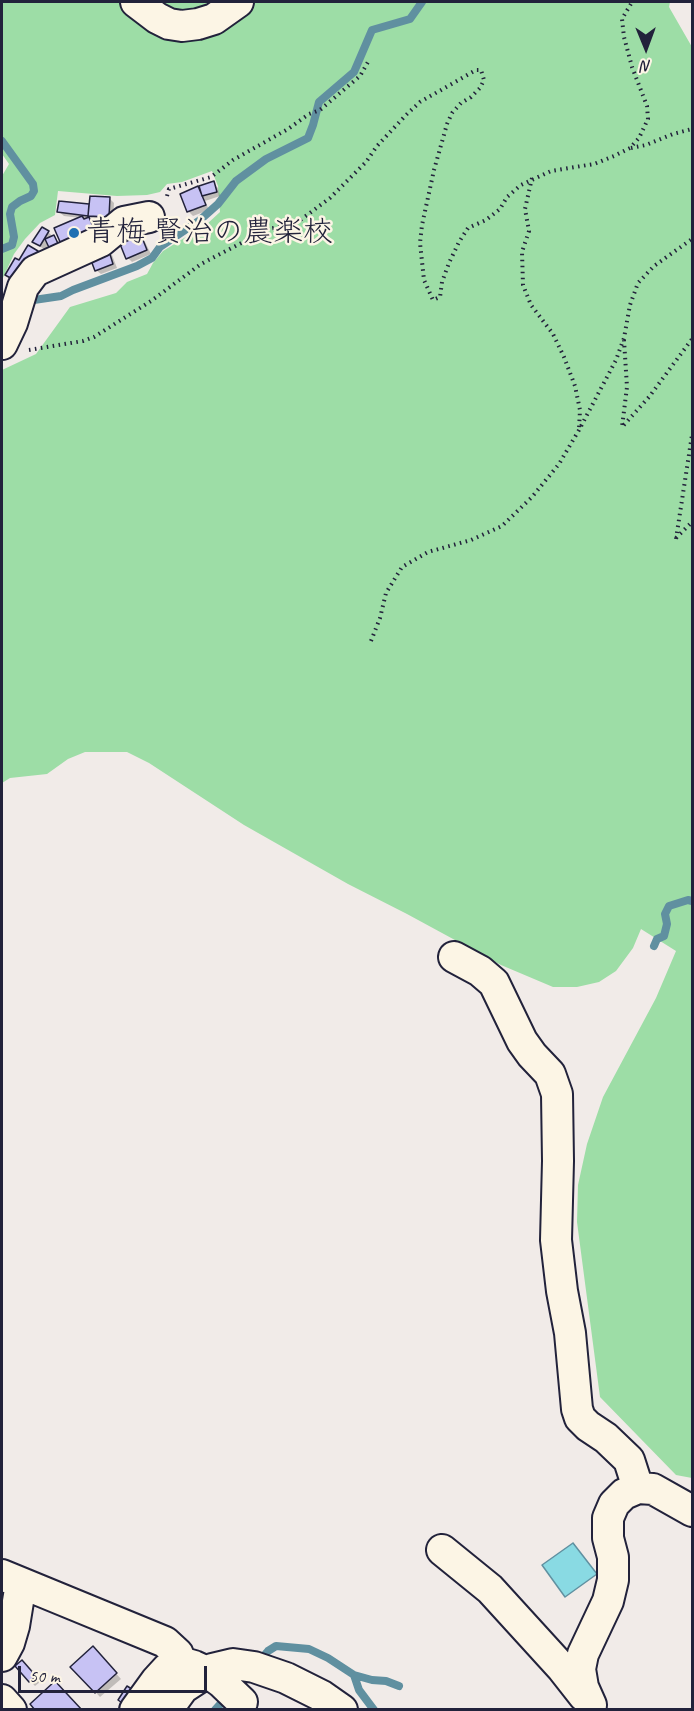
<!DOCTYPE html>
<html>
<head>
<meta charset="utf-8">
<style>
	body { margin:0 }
	#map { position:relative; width:694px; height:1711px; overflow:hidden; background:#f1ebe8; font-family:Caveat,sans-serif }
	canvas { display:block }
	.frame { position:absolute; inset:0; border:3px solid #22223b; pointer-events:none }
	.north { position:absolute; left:616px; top:18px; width:60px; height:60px; -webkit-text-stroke:4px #fcf5e5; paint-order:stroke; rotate:179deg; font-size:16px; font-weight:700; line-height:24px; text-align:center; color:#22223b }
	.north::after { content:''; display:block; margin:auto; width:21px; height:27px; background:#22223b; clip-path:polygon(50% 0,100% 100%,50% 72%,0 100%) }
	.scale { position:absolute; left:18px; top:1666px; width:189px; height:27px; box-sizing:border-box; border:3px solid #22223b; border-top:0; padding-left:8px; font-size:18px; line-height:21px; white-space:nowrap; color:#22223b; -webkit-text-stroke:4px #fcf5e5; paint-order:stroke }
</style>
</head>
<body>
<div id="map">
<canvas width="694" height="1711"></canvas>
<div class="frame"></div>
<div class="north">N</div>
<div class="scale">50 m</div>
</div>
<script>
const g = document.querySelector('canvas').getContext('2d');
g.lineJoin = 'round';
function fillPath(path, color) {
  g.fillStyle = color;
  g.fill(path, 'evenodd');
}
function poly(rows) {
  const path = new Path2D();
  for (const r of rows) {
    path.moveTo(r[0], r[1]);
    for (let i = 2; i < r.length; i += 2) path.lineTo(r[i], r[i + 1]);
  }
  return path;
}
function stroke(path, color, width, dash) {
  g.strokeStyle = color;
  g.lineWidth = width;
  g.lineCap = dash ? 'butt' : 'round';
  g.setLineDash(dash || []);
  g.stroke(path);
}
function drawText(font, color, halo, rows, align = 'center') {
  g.font = font + ' Caveat,"Klee One",sans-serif';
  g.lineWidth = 5;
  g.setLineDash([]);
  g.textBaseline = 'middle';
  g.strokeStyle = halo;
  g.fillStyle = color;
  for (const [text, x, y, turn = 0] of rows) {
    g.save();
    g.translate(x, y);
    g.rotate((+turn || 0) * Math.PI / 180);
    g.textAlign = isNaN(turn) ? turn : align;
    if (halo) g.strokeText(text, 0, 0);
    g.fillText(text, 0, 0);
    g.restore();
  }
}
const green = poly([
	[2,2,123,2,144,20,250,2,670,2,669,7,692,47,692,1478,676,1475,600,1397,577,1222,578,1185,587,1144,603,1097,656,998,676,951,641,929,633,948,616,971,599,982,577,987,553,987,501,965,407,914,348,884,244,825,149,763,127,752,85,752,68,759,47,774,10,778,2,783,2,370,36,354,70,307,116,293,127,282,147,274,153,263,163,251,207,224,220,212,218,186,212,171,182,182,167,184,160,192,147,195,117,196,58,191,55,215,40,223,25,239,14,254,2,280,2,176,9,164,2,154],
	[147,2,221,2,206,11,174,15]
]);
const water = poly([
	[573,1543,597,1574,565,1597,542,1565,573,1543]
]);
const shadow = poly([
	[213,183,218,188,220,196,205,201,209,210,193,216,189,212,182,195],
	[110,199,114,203,113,221,88,218,98,229,72,261,49,243,45,250,34,242,48,232,63,246,81,218,64,216,59,212,60,202,90,206],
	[141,237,145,242,151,254,132,262,128,258],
	[107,250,112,255,117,268,101,274,96,270],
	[93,1648,121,1679,100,1697,72,1667],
	[17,1666,26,1666,40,1682,35,1686]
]);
const stream = poly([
	[2,141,33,184,34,191,31,196,20,201,12,207,10,214,14,237,12,245,2,249],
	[27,301,61,296,73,290,137,266,152,258,160,247,200,220,218,204,236,181,266,159,308,138,313,125,319,102,354,72,372,30,410,19,422,2],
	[654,946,657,939,664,936,667,924,665,914,669,906,688,900,692,901],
	[262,1658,268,1651,276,1646,309,1649,328,1658,354,1675,372,1680,386,1681,399,1686],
	[354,1675,359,1690,374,1710],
	[215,1710,225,1699]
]);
const building = poly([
	[214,181,217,192,202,196,199,186,214,181],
	[198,186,206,205,187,212,180,194,198,186],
	[90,196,110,197,109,217,88,216,90,196],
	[59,201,89,204,88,216,57,212,59,201],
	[82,216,84,219,89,217,95,232,64,251,54,228,82,216],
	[42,227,49,231,40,246,32,242,42,227],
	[54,235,61,250,52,254,45,239,54,235],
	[141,235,147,250,126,259,120,244,141,235],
	[28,245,38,251,26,271,16,281,5,275,15,258,19,260,28,245],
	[108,248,113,264,95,271,89,255,108,248],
	[93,1646,117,1673,95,1693,70,1667,93,1646],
	[22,1660,36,1676,29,1682,15,1666,22,1660],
	[55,1681,82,1710,35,1710,30,1704,55,1681],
	[127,1686,135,1691,125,1705,118,1700,127,1686]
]);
const path = poly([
	[631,148,646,145,673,134,692,129],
	[532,178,525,209,529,231,522,252,523,285,531,305,553,334,564,357,575,386,580,410,579,429],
	[167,196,169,189,211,177,233,160,288,129,309,114,320,110,360,76,368,62],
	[624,340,627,387,622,427,649,397,692,339],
	[29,350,83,341,94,337,151,301,201,264,268,229,295,224,330,198,366,162,377,146,406,115,420,102,476,70,481,70,484,80,480,88,471,97,461,103,452,113,447,124,434,170,422,225,420,243,424,280,433,300,440,297,442,282,449,263,459,242,468,228,486,220,500,209,507,197,521,185,551,171,594,164,614,156,630,148,639,138,648,119,647,106,632,67,624,37,622,19,632,2],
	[676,538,692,522],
	[676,539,692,435],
	[371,641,380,618,386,593,402,567,428,552,471,540,502,526,532,497,559,464,579,430,616,360,624,338,630,305,638,283,654,266,692,239]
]);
const minor = poly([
	[136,2,157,18,169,24,182,26,198,24,214,19,238,2],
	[2,344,12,323,23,287,35,271,101,241,124,222,149,217],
	[454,957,480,971,494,983,522,1041,532,1055,550,1074,557,1094,558,1161,556,1240,562,1291,570,1333,577,1409,580,1418,588,1426,606,1438,629,1460,638,1488],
	[442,1550,490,1589,562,1668,584,1696],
	[2,1575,165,1642,178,1654,182,1670,183,1688],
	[2,1656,9,1643,14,1626,21,1583],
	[2,1700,11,1710],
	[591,1705,583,1687,580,1669,583,1654,608,1601,613,1580,613,1557,608,1538,608,1518,614,1504,624,1494,638,1488,653,1489,692,1511],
	[135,1710,156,1681,167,1669,180,1662,194,1666,207,1672,221,1682,242,1702],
	[167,1710,183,1688,212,1669,233,1664,254,1667,286,1678,322,1696,342,1710]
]);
const markers = [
	[74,233,6,"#1f6fb2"]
];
const poiNames = [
	["青梅 賢治の農楽校",86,233]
];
fillPath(green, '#9ddda6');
fillPath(water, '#89dae3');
stroke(water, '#6090a0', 1.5);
fillPath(shadow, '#0003');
stroke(stream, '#6090a0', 8);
fillPath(building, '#c7c2f4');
stroke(building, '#22223b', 1.5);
stroke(minor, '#22223b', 34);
stroke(path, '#22223b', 4, [1.5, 4.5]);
stroke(minor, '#fcf5e5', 30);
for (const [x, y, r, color] of markers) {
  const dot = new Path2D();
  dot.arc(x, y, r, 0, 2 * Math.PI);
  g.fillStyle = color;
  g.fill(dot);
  stroke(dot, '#fcf5e5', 2);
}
drawText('30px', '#22223b', '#fcf5e5', poiNames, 'left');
</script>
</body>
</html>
